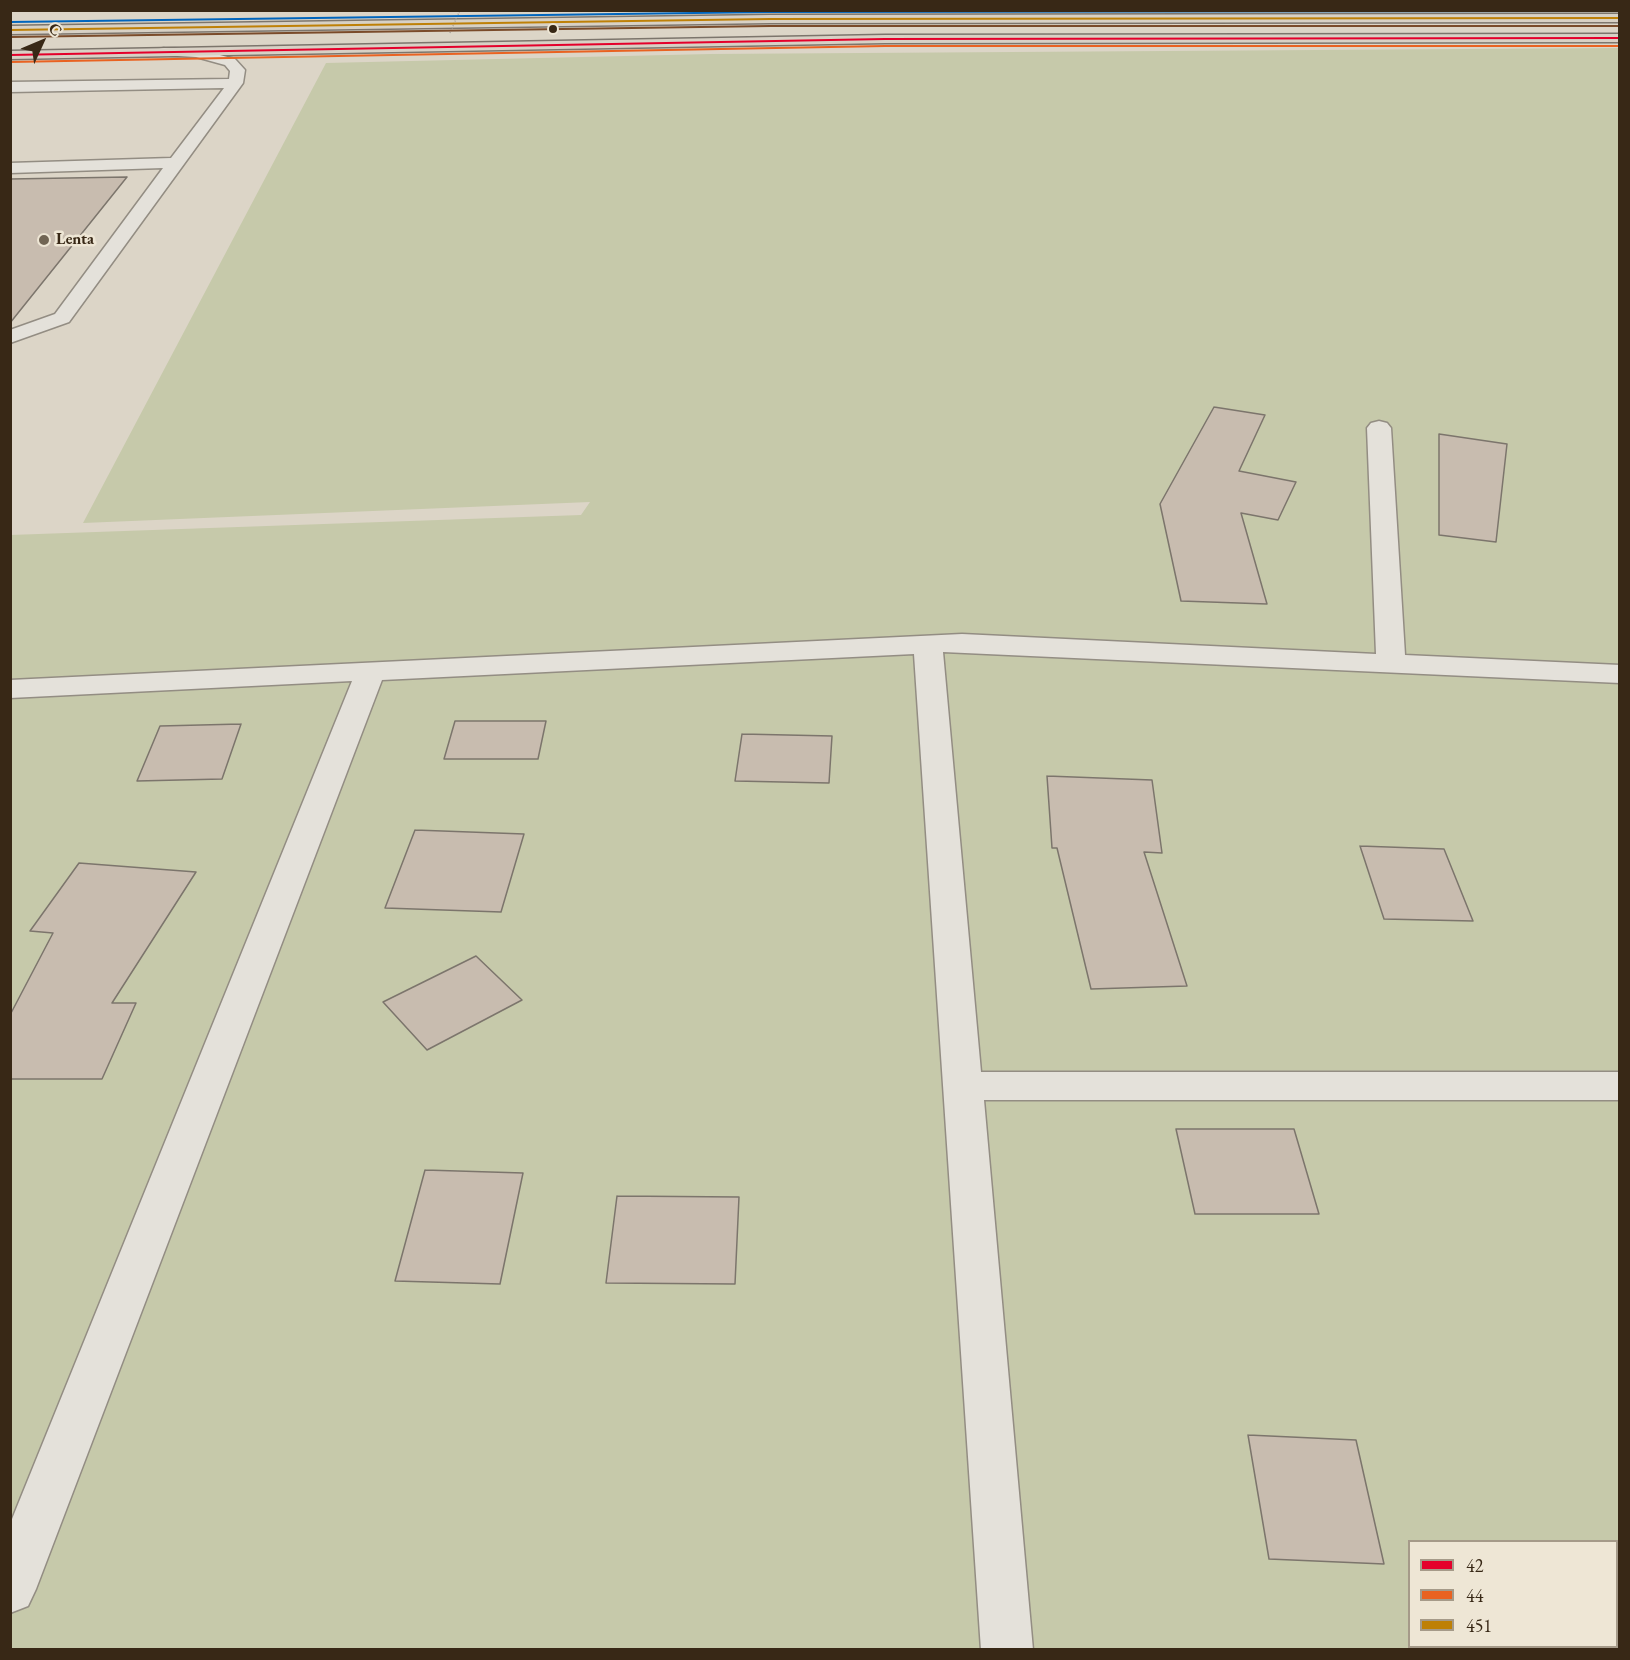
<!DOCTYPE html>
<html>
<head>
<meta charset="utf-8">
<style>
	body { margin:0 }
	#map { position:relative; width:1630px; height:1660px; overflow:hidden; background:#dcd5c7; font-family:"EB Garamond",serif }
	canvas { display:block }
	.frame { position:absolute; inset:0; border:12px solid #382816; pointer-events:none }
	.legend { position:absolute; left:1408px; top:1540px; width:210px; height:108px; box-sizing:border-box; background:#eee6d5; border:2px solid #a59a89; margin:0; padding:8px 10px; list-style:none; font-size:18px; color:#382816 }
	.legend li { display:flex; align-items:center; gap:12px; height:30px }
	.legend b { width:30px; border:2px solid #a59a89 }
	.north { position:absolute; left:12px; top:12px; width:60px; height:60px; -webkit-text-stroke:4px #eee6d5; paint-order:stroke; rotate:46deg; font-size:16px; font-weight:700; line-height:24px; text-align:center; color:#382816 }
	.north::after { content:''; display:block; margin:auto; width:21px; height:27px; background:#382816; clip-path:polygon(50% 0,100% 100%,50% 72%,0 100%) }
</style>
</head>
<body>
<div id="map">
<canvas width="1630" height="1660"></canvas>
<div class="frame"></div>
<ul class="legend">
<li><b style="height:8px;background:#e4002b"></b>42</li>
<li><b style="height:8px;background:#e96221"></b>44</li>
<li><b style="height:8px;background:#be8007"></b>451</li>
</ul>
<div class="north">С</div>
</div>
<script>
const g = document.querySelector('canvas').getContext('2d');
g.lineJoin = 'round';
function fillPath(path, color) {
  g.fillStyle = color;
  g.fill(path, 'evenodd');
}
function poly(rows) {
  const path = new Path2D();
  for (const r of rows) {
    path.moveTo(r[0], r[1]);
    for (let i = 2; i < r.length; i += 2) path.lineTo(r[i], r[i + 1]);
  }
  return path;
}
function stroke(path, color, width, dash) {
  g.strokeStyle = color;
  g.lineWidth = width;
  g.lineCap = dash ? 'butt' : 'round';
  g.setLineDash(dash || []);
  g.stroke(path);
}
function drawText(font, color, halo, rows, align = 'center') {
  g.font = font + ' "EB Garamond",serif';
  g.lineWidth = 5;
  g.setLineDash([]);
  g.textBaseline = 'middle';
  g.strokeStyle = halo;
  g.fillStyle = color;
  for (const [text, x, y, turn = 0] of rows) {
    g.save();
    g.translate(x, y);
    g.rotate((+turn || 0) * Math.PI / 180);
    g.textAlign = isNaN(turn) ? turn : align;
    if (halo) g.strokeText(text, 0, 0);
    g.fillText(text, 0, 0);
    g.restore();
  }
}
const green = poly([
	[1619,48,1619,1649,11,1649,10,535,581,515,590,502,83,523,326,63,710,54],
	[1410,1542,1616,1542,1616,1646,1410,1646]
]);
const building = poly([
	[127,177,10,323,10,179,127,177],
	[1214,407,1265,415,1239,471,1296,482,1278,520,1241,513,1267,604,1181,601,1160,504,1214,407],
	[1439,434,1507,444,1496,542,1439,535,1439,434],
	[455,721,546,721,538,759,444,759,455,721],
	[241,724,222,779,137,781,160,726,241,724],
	[742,734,832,736,829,783,735,781,742,734],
	[1047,776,1152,780,1162,853,1144,852,1187,986,1091,989,1057,848,1052,848,1047,776],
	[415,830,524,834,501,912,385,908,415,830],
	[1360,846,1444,849,1473,921,1384,919,1360,846],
	[79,863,196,872,112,1003,136,1003,102,1079,10,1079,10,1015,53,933,30,931,79,863],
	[476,956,522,1000,427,1050,383,1002,476,956],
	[1176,1129,1294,1129,1319,1214,1195,1214,1176,1129],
	[425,1170,523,1173,500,1284,395,1281,425,1170],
	[617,1196,739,1197,735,1284,606,1283,617,1196],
	[1248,1435,1356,1440,1384,1564,1269,1559,1248,1435]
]);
const minor = poly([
	[164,48,197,49,235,59,245,70,243,83,69,322,10,343,10,330,55,314,163,168,10,173,10,163,171,158,224,88,10,92,10,82,229,79,230,71,225,65,196,57,159,55,157,52,159,49,164,48],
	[1379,421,1387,423,1391,428,1405,655,1620,665,1620,683,943,652,981,1072,1620,1072,1620,1100,984,1100,1033,1650,981,1650,914,654,382,680,36,1589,28,1606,10,1613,10,1524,352,681,10,698,10,680,962,634,1376,654,1367,428,1371,423,1379,421]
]);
const major = poly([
	[1620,34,1620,42,885,43,10,59,10,51,885,35,1620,34]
]);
const highway = poly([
	[1620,14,1620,22,770,23,10,34,10,26,770,15,1620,14]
]);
const pathBridge = poly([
	[450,33,460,10]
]);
const bus1 = poly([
	[10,55,885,39,1620,38]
]);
const bus2 = poly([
	[10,62,885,46,1620,46]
]);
const bus3 = poly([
	[10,30,770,19,1620,18]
]);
const bus4 = poly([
	[10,37,770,26,1620,26]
]);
const bus5 = poly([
	[10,22,770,12,1620,11]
]);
const markers = [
	[553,29,5,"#382816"],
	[44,240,6,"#716554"]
];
const farPoinames = [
	["Lenta",56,240]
];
fillPath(green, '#c6c9aa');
fillPath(building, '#c8bcaf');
stroke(building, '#7c756c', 1.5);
stroke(minor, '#938d83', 3);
stroke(major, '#7c756c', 3);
stroke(highway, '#7c756c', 3);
fillPath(minor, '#e4e1da');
fillPath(major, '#d8d1c5');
fillPath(highway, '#d8d1c5');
stroke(pathBridge, '#a6a19a', 1.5, [1, 1.5]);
stroke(bus1, '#e4002b', 2);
stroke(bus2, '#e96221', 2);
stroke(bus3, '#be8007', 2);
stroke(bus4, '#7a4b2a', 2);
stroke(bus5, '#0065bd', 2);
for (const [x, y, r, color] of markers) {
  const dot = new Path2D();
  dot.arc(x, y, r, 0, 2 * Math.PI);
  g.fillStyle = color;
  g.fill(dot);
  stroke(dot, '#eee6d5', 2);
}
drawText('bold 16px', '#382816', '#eee6d5', farPoinames, 'left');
</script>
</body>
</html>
